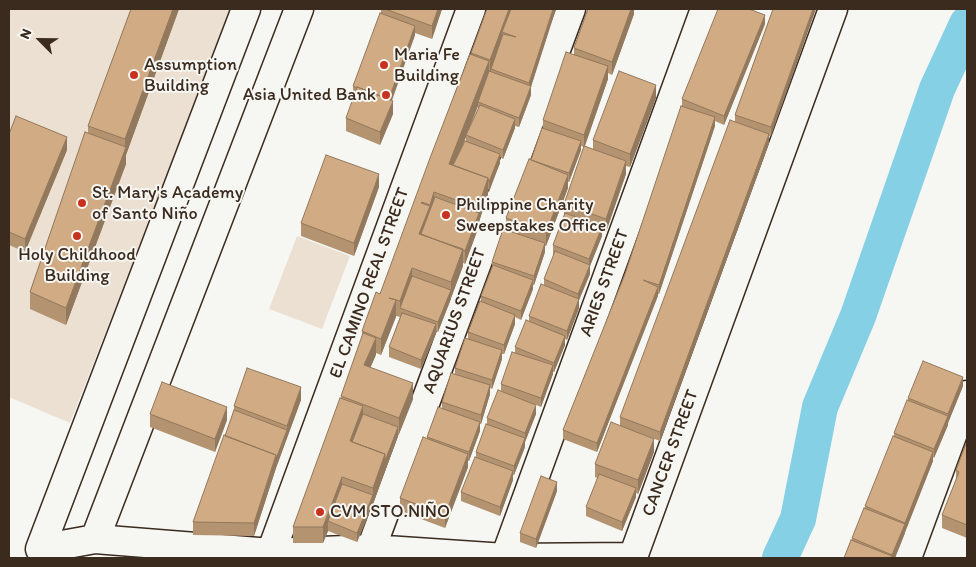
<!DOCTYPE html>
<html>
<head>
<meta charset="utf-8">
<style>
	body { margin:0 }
	#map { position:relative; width:976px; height:567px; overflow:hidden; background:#f6f6f2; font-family:Itim,sans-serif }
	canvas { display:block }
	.frame { position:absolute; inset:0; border:10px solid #3b2a1e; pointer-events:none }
	.north { position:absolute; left:15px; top:15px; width:50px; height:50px; -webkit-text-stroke:4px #f6f6f2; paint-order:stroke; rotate:293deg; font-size:14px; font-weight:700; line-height:20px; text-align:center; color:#3b2a1e }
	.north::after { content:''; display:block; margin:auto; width:18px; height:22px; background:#3b2a1e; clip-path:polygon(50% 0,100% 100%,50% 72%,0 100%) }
</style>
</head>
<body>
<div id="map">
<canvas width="976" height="567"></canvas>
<div class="frame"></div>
<div class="north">N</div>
</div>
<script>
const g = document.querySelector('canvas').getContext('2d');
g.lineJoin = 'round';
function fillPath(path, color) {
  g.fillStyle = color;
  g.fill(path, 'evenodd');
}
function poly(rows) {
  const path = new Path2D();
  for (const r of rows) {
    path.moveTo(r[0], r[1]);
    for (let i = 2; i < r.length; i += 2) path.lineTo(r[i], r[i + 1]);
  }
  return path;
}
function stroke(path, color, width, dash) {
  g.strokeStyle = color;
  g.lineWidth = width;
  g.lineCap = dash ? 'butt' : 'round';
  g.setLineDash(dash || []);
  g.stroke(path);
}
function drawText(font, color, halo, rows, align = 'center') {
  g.font = font + ' Itim,sans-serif';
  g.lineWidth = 4;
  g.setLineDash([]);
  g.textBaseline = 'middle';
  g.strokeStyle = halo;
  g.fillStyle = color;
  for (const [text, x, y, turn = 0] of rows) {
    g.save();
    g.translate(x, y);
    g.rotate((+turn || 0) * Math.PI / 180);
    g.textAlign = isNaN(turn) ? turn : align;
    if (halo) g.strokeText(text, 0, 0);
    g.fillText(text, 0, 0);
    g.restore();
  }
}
const built = poly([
	[9,9,232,9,70,423,9,397],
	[297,236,350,256,322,329,269,309]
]);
const river = poly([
	[780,558,798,519,820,407,858,316,937,89,967,24]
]);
const minor = poly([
	[299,9,95,539,271,553,371,549,505,558,633,557,833,9],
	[95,539,40,549,246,9],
	[371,549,571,9],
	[269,558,471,9],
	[505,558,705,9],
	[907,558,967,395]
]);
const wall = poly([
	[131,9,179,9,126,155,126,164,66,325,30,309,30,292,88,133,88,126],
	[381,9,442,9,432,39,415,33,415,35,391,100,393,114,380,145,346,131,346,118,354,96,353,96,353,86,381,13],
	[487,9,552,20,531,86,531,95,519,127,515,126,515,128,503,159,500,157,500,163,488,191,488,194,479,222,479,226,465,264,463,263,463,266,451,298,438,332,436,331,436,333,421,369,389,357,389,347,400,317,396,316,381,355,376,353,370,368,413,399,399,434,398,434,398,436,373,504,357,542,328,531,323,543,293,543,293,527,341,398,341,396,362,337,362,331,380,294,471,55,471,53],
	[478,106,478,109,471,124],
	[466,137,466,141,462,147],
	[634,9,634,14,612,75,608,73,608,79,585,146,593,149,593,140,656,98,630,167,626,166,626,174,606,232,602,230,602,236,590,266,590,274,579,300,579,308,567,340,565,339,565,345,554,372,553,372,553,374,541,407,534,404,536,414,525,442,525,447,514,475,513,475,513,480,500,516,461,501,461,492,476,457,476,452,487,424,487,418,501,391,501,384,515,353,515,347,529,321,529,316,544,285,544,279,554,255,553,254,553,245,564,216,564,204,584,147,581,146,581,150,569,182,568,182,568,188,546,246,545,246,545,252,534,285,533,285,533,289,521,320,515,317,515,324,504,354,502,354,502,359,492,389,490,388,490,394,481,424,480,424,480,431,469,461,468,461,468,467,445,528,400,511,400,498,427,438,442,408,442,402,455,374,455,368,468,339,468,332,481,302,481,296,492,268,492,262,506,230,506,218,531,160,543,128,543,120,574,55,574,48],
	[773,9,771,136,769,136,769,143,660,441,641,434,654,452,638,494,636,493,636,497,622,531,586,516,586,507,598,478,595,477,595,464,620,426,620,417,735,122,735,115],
	[765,24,724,125,715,121,715,126,659,294,658,294,597,452,563,439,563,430,625,274,682,106,682,99],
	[9,134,67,150,25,252,9,245],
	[379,187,354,256,301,236,301,223],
	[963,386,948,423,948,425,934,458,933,457,933,461,895,558,844,558,894,436,894,433,908,400,908,398],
	[301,400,276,468,254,536,193,535,193,522,225,436,234,410,234,406],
	[150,414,227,420,215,452,150,427],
	[967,441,967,538,942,528,942,515,956,481,956,470],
	[557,491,536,548,520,542,520,533]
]);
const shadedWall = poly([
	[173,9,179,9,126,155,126,164,66,325,66,308,125,148,125,139],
	[438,9,442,9,432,39,432,26],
	[509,9,515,9,502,32,502,41,491,69,491,73,490,76,490,60],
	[553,9,556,9,531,87,531,86,531,95,519,127,519,118,529,91,529,83],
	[631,9,634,9,634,14,612,75,612,62],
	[813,9,816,9,771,136,771,127],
	[765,15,765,24,724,125,724,116],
	[415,26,415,35,389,109,389,99],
	[489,61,489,77,478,102,478,106,466,135,466,137,453,170,449,164],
	[608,66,608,79,584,148,584,135],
	[656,85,656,98,630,167,630,154],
	[393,101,393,114,380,145,380,132],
	[715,117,715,126,659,294,659,285],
	[515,119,515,128,503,159,503,150],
	[769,134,769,143,660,441,660,432],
	[67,137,67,150,25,252,25,239],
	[581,141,581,150,569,182,569,173],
	[500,154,500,163,489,192,489,182],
	[626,161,626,174,606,232,606,219],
	[379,174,379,187,354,256,354,243],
	[568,175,568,188,546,246,546,233],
	[488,178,488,194,479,222,479,226,465,264,465,251,478,216,478,208],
	[434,192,434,209,430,221,430,205],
	[430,206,430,223,424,237,419,234],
	[602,227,602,236,590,266,590,274,579,300,579,308,567,340,567,331,578,302,578,294,589,267,589,259],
	[545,243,545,252,534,285,534,276],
	[463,249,463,266,451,298,451,282],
	[412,268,412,284,400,308,400,301],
	[533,280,533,289,521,320,521,311],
	[658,287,658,296,597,452,597,443],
	[451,290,451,299,438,332,438,322],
	[396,300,396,317,381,355,381,339],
	[515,315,515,324,504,354,504,345],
	[436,324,436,333,421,369,421,360],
	[565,336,565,345,554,372,554,363],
	[376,338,376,355,364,382,364,365],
	[502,350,502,359,492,389,492,380],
	[553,365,553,374,541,407,541,398],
	[963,377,963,386,948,423,948,414],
	[413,383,413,399,399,434,399,418],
	[490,385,490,394,481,424,481,415],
	[301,387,301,400,276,468,254,536,254,523,276,455,287,430,287,426],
	[536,405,536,414,525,442,525,433],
	[363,406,363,423,353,449,350,441],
	[227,407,227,420,215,452,215,439],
	[948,416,948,425,934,458,934,449],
	[480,422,480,431,469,461,469,452],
	[398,427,398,436,373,504,357,542,357,533,373,495,373,488,385,454],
	[525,438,525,447,514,475,514,466],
	[654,439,654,452,638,494,638,480],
	[933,452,933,461,905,532,905,523],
	[468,454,468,467,445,528,445,515],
	[513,471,513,480,500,516,500,507],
	[342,477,342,493,328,521,328,531,323,543,323,527],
	[557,482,557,491,536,548,536,539],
	[636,488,636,497,622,531,622,522],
	[905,524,905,533,895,558,892,558,892,555]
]);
const building = poly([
	[131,9,173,9,125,139,88,126,131,9],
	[385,9,438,9,432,26,385,9],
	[487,9,509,9,490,60,471,53,487,9],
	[511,9,553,9,529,83,491,69,503,34,516,37,502,32,511,9],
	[588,9,631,9,612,62,574,48,588,9],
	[718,9,749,9,765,15,724,116,682,99,718,9],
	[773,9,813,9,771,127,735,115,773,9],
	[380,13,415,26,389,99,357,87,357,88,353,86,380,13],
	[566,52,608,66,584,135,543,120,566,52],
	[470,54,489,61,449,164,488,178,478,208,434,192,430,205,422,202,421,203,430,206,419,234,463,249,451,282,412,268,400,301,389,298,396,300,381,339,362,331,376,292,380,294,430,158,470,54],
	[489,71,531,86,519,118,478,102,489,71],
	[619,71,656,85,630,154,593,140,619,71],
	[357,87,393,101,380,132,346,118,357,87],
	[480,105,515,119,503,150,466,135,480,105],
	[681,106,715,117,659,285,643,280,658,287,597,443,563,430,625,274,681,106],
	[16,116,67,137,25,239,9,232,9,134,16,116],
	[730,120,769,134,660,432,620,417,730,120],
	[542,128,581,141,569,173,531,160,542,128],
	[85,132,126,147,66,308,30,292,85,132],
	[465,141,500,154,489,182,488,178,453,165,465,141],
	[584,146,626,161,606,219,564,204,584,146],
	[326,155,379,174,354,243,301,223,326,155],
	[529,159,568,175,546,233,506,218,529,159],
	[435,197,479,213,465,251,421,234,435,197],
	[565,213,602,227,589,259,553,245,565,213],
	[503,229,545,243,534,276,492,262,503,229],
	[555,251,590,265,578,294,544,279,555,251],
	[493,265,533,280,521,311,481,296,493,265],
	[412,276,451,290,438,322,400,308,412,276],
	[541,284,579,299,567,331,529,316,541,284],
	[480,301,515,315,504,345,468,332,480,301],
	[402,313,436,324,421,360,389,347,402,313],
	[526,320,565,336,554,363,515,347,526,320],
	[363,333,376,338,364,365,413,383,399,418,341,396,363,333],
	[465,338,502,350,492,380,455,368,465,338],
	[512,352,553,365,541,398,501,384,512,352],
	[923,361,963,377,948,414,908,398,923,361],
	[247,368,301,387,287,426,234,406,247,368],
	[451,373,490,385,481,415,442,402,451,373],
	[162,382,227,407,215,439,150,414,162,382],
	[498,390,536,405,525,433,487,418,498,390],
	[340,398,363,406,350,441,385,454,373,488,342,477,323,527,293,527,340,398],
	[907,400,948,416,934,449,894,433,907,400],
	[438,407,480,422,469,452,427,437,438,407],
	[234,410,287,430,276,459,276,455,225,436,234,410],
	[363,414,398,427,385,461,385,454,352,442,363,414],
	[611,422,654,439,638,480,595,464,611,422],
	[486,424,525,438,514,466,476,452,486,424],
	[224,435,276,455,254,523,193,522,224,435],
	[893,436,933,452,905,523,865,506,893,436],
	[423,437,468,454,445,515,400,498,423,437],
	[967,441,967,525,942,515,959,472,956,470,967,441],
	[475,457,513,471,500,507,461,492,475,457],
	[599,474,636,488,622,522,586,507,599,474],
	[541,476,557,482,536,539,520,533,541,476],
	[342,484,373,495,357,533,328,521,342,484],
	[864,508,905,524,892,555,852,538,864,508],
	[851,540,892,556,891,558,844,558,851,540]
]);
const markers = [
	[384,65,5,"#c8321e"],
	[134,75,5,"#c8321e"],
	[386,95,5,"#c8321e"],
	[82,203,5,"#c8321e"],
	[446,215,5,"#c8321e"],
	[77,236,5,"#c8321e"],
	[320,512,5,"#c8321e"]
];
const poiNames = [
	["Maria Fe",394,55],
	["Building",394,76],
	["Assumption",144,65],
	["Building",144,86],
	["Asia United Bank",376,95,"right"],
	["St. Mary's Academy",92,193],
	["of Santo Niño",92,214],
	["Philippine Charity",456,205],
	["Sweepstakes Office",456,226],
	["Holy Childhood",77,255,"center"],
	["Building",77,276,"center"],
	["CVM STO.NIÑO",330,512]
];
const streetNames = [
	["EL CAMINO REAL STREET",370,283,-70],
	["ARIES STREET",605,283,-70],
	["AQUARIUS STREET",455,321,-70],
	["CANCER STREET",671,453,-70]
];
fillPath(built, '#ebe0d1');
stroke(river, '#86d0e6', 36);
stroke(minor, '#3b2a1e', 31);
stroke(minor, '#f6f6f2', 28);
fillPath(wall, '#b49371');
fillPath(shadedWall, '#92785c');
fillPath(building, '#d1ab83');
stroke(building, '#92785c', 1);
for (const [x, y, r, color] of markers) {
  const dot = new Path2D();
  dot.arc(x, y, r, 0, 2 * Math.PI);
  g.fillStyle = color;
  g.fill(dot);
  stroke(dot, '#f6f6f2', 2);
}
drawText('18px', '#3b2a1e', '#f6f6f2', poiNames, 'left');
drawText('18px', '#3b2a1e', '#f6f6f2', streetNames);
</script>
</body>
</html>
